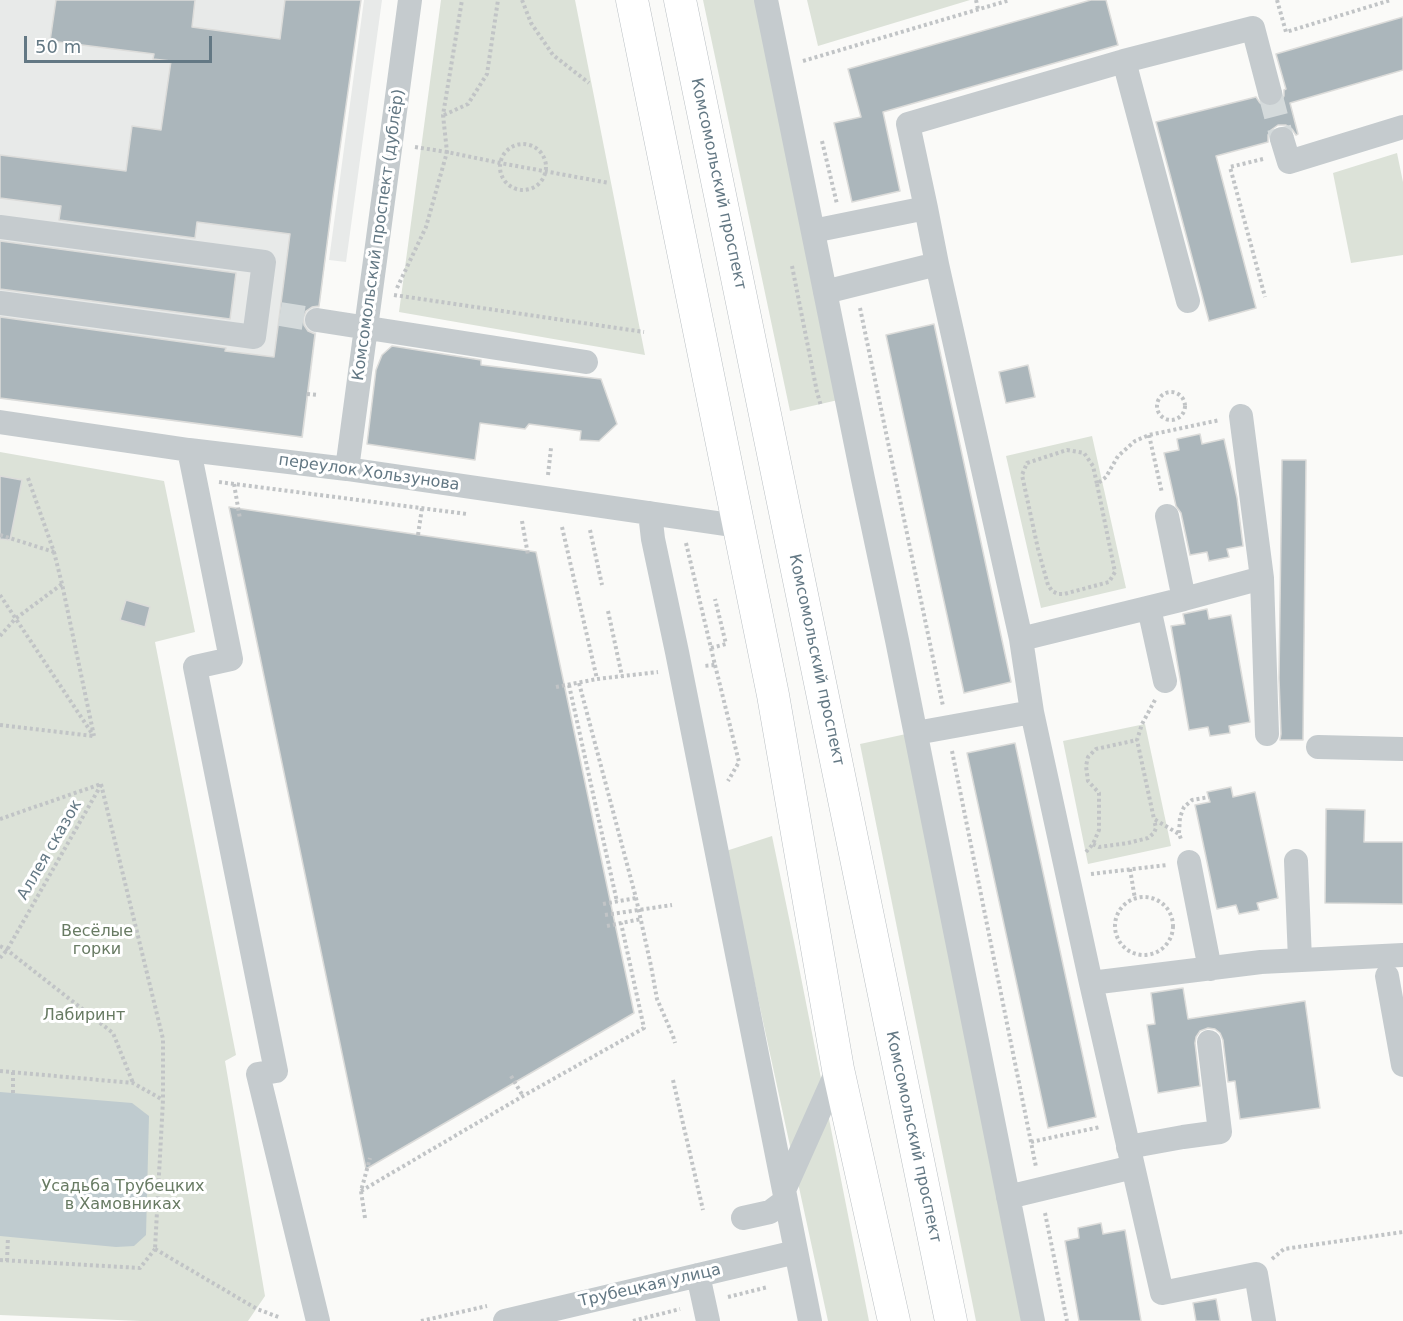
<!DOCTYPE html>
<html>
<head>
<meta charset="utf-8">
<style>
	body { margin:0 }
	#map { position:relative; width:1403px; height:1321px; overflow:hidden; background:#fafaf8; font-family:"DejaVu Sans",sans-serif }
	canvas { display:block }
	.scale { position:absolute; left:24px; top:36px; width:188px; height:27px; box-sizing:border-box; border:3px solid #637884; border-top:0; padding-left:8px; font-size:18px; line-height:21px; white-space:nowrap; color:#637884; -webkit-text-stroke:4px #fff; paint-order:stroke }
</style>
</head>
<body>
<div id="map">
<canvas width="1403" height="1321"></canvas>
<div class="scale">50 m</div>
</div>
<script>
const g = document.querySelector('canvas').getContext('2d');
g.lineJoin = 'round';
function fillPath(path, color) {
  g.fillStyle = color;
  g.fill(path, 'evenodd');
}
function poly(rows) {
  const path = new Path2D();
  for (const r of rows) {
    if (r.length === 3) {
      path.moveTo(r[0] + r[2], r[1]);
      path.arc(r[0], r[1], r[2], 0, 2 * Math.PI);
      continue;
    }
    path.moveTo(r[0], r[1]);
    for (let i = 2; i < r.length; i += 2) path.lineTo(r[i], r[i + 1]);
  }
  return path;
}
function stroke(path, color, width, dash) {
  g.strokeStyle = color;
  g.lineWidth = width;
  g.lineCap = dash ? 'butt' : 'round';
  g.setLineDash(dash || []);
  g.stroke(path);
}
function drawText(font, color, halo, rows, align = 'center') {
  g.font = font + ' "DejaVu Sans",sans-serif';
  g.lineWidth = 6;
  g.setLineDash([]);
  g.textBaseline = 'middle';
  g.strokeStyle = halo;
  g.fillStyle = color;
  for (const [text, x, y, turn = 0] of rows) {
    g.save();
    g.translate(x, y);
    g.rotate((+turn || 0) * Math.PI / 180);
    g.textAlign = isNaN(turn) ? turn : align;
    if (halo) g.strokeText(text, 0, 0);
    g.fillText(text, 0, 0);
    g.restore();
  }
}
const built = poly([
	[0,0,361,0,337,169,303,438,0,399],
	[364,0,382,0,346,262,329,260]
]);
const green = poly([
	[441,0,575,0,645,355,399,312],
	[703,0,757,0,838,400,790,411],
	[807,0,970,0,818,46],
	[1397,153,1403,182,1403,255,1351,263,1333,173],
	[1092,436,1126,588,1041,608,1006,456],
	[0,452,164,481,195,632,155,642,236,1055,225,1061,265,1296,248,1321,141,1321,0,1315],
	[1145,724,1171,846,1088,864,1063,741],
	[906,734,1027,1321,976,1321,959,1236,860,744],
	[772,836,794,942,869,1321,828,1321,726,851]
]);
const water = poly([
	[0,1092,132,1103,149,1116,146,1235,134,1246,116,1247,0,1236]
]);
const building = poly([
	[56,0,195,0,192,27,280,39,285,0,361,0,333,197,319,306,312,307,306,311,303,318,304,325,308,331,315,334,302,437,0,398,0,317,226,348,225,351,274,357,290,234,197,222,195,238,59,220,61,206,0,198,0,155,126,171,132,126,161,130,171,61,153,59,154,54,50,41,56,0],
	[1091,0,1106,0,1118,45,883,112,900,191,852,202,834,123,861,117,848,69,1091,0],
	[1403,17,1403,70,1290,103,1298,134,1296,135,1292,129,1286,125,1278,125,1271,130,1268,135,1268,142,1216,156,1256,308,1209,321,1156,122,1256,97,1260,103,1266,107,1274,107,1280,103,1284,96,1284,90,1286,89,1276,54,1403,17],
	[0,241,236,273,230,319,0,289,0,241],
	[934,324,1011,682,964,693,886,335,934,324],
	[392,346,481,360,481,365,601,379,617,424,599,441,580,440,581,431,529,424,525,429,480,423,475,460,367,444,376,370,382,355,392,346],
	[1028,365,1035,397,1006,403,999,372,1028,365],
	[1200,434,1202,444,1224,439,1237,498,1243,546,1227,549,1229,557,1209,561,1207,552,1190,555,1181,513,1176,506,1164,453,1179,450,1177,439,1200,434],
	[1282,460,1306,460,1303,740,1280,740,1281,734,1279,678,1282,460],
	[0,476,22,480,10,540,0,539,0,476],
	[229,507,536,552,634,1013,366,1169,229,507],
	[126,600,150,607,145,627,120,620,126,600],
	[1207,609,1209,619,1231,615,1250,722,1229,726,1230,733,1210,736,1208,727,1189,730,1171,626,1185,624,1183,614,1207,609],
	[1015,743,1096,1117,1048,1128,967,753,1015,743],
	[1231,787,1233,797,1255,792,1278,898,1257,903,1259,910,1239,914,1236,905,1217,909,1195,805,1210,802,1207,792,1231,787],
	[1326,809,1365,810,1364,842,1403,842,1403,904,1325,903,1326,809],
	[1183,988,1188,1019,1305,1001,1320,1108,1240,1119,1235,1081,1228,1082,1223,1040,1220,1033,1215,1029,1208,1028,1200,1031,1196,1037,1195,1043,1200,1086,1158,1093,1147,1025,1155,1024,1151,993,1183,988],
	[1101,1223,1103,1234,1125,1230,1141,1321,1079,1321,1065,1241,1079,1238,1078,1228,1101,1223],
	[1216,1299,1220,1321,1196,1321,1193,1303,1216,1299]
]);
const minorTunnel = poly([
	[1270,93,1282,139],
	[280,314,317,320]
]);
const path = poly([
	[522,0,531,23,553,55,589,83],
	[976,0,978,9],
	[1277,0,1286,32,1391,0],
	[803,61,1010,0],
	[444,115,468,104,487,74,498,0],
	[822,141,837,204],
	[523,167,23],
	[415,147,447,152,500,163,609,183],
	[1263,159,1230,167,1265,297],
	[792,266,817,392,821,406],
	[397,288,426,227,447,152,443,115,462,0],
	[394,295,644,332],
	[860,308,943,706],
	[1171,406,14],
	[307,394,318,395],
	[1149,435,1162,493],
	[548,475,551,448],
	[28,478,54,552,62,584,94,736],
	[219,482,467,514],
	[234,484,240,519],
	[1097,484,1115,572,1109,582,1064,594,1058,594,1052,591,1048,585,1038,549,1022,475,1027,463,1067,450,1084,453,1093,466,1097,484,1106,477,1118,456,1135,441,1149,435,1220,420],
	[522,521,528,555],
	[562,527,597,679,658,672],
	[590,530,602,585],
	[0,535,54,552],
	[418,535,422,508],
	[686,543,715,665,704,666],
	[0,595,93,735],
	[608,611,622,676],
	[0,636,15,619,62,584],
	[711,648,726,644,715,599],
	[715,665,739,762,728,781],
	[579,683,636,898,651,966,657,999,673,1036,675,1043],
	[569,685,617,902],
	[556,687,597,679],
	[1155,700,1142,724,1137,740,1154,819,1179,834,1181,839],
	[0,725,93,736],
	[952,751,1036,1167],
	[101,784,163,1039,163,1100,155,1249],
	[0,819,101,784],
	[1179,833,1180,817,1184,807,1192,800,1209,797],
	[1093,844,1099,847,1128,843,1148,838,1154,833,1156,828,1154,820],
	[1086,852,1093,844,1099,830,1099,793,1088,781,1086,766,1088,757,1096,749,1137,740],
	[1130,869,1135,899],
	[1091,874,1167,865],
	[1144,926,29],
	[603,904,636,898],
	[605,915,672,905],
	[607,926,641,919],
	[0,946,7,950,113,1033,133,1083],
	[0,958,7,950,101,785],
	[0,1071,133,1083,163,1100],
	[13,1072,13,1093],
	[511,1076,523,1096],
	[673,1080,703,1210],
	[1031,1142,1100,1127],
	[361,1191,523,1096,644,1028,621,923],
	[1045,1213,1067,1321],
	[365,1218,361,1191,370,1158],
	[155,1249,257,1309,281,1318],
	[1272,1259,1284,1249,1403,1232],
	[0,1260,140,1268,155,1249],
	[7,1261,8,1237],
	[728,1297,768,1287],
	[421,1321,487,1306],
	[633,1321,680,1309]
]);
const minor = poly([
	[766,0,863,479,897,640,1033,1321],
	[1124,61,1253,28,1270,93],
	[1282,139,1289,162,1403,127],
	[926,208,937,264,1021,639,1032,712,1091,983,1162,1293,1256,1274,1264,1321],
	[0,227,264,262,254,337,0,303],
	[813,231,926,208,908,124,1124,61,1188,301],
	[825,292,937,264],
	[317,320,586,362],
	[1241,416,1262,578,1267,734],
	[0,422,189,450,347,469,738,526],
	[189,450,231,659,195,667,276,1071,258,1074,318,1321],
	[347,469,410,0],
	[650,513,653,539,677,652,810,1321],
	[1167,516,1184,599],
	[1149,608,1165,681],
	[1021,639,1184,599,1262,578],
	[916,733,1032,712],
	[1318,747,1403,749],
	[1296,861,1300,960],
	[1189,862,1210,969],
	[1387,976,1403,1065],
	[1091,983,1261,962,1403,955],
	[1128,1147,1183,1137,1220,1132,1209,1042],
	[784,1190,838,1069],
	[1008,1197,1133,1167],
	[743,1218,770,1212,786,1200],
	[698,1275,708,1321],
	[505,1321,796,1252]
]);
const major = poly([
	[632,0,773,695,838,1069,894,1321],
	[680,0,951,1321]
]);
const streetNames = [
	["Комсомольский проспект",718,184,78],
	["Комсомольский проспект (дублёр)",379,235,-82],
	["переулок Хользунова",369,473,8],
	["Комсомольский проспект",816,660,78],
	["Аллея сказок",50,850,-60],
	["Комсомольский проспект",913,1137,78],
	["Трубецкая улица",650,1286,-13]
];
const parkNames = [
	["Весёлые",97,932],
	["горки",97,950],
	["Лабиринт",84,1016],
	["Усадьба Трубецких",123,1187],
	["в Хамовниках",123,1205]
];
fillPath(built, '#e8eae9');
fillPath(green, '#dce2d8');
fillPath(water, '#bfcbcf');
fillPath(building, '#abb6bb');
stroke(building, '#dcdcda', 1.5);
stroke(minorTunnel, '#d4dadb', 24, [24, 12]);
stroke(major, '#b8bec2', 33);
stroke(path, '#c1c4c6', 4, [3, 3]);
stroke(minor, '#c5cbce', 24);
stroke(major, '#fff', 32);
drawText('16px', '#637884', '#fff', streetNames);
drawText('16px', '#687b63', '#fff', parkNames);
</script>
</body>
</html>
